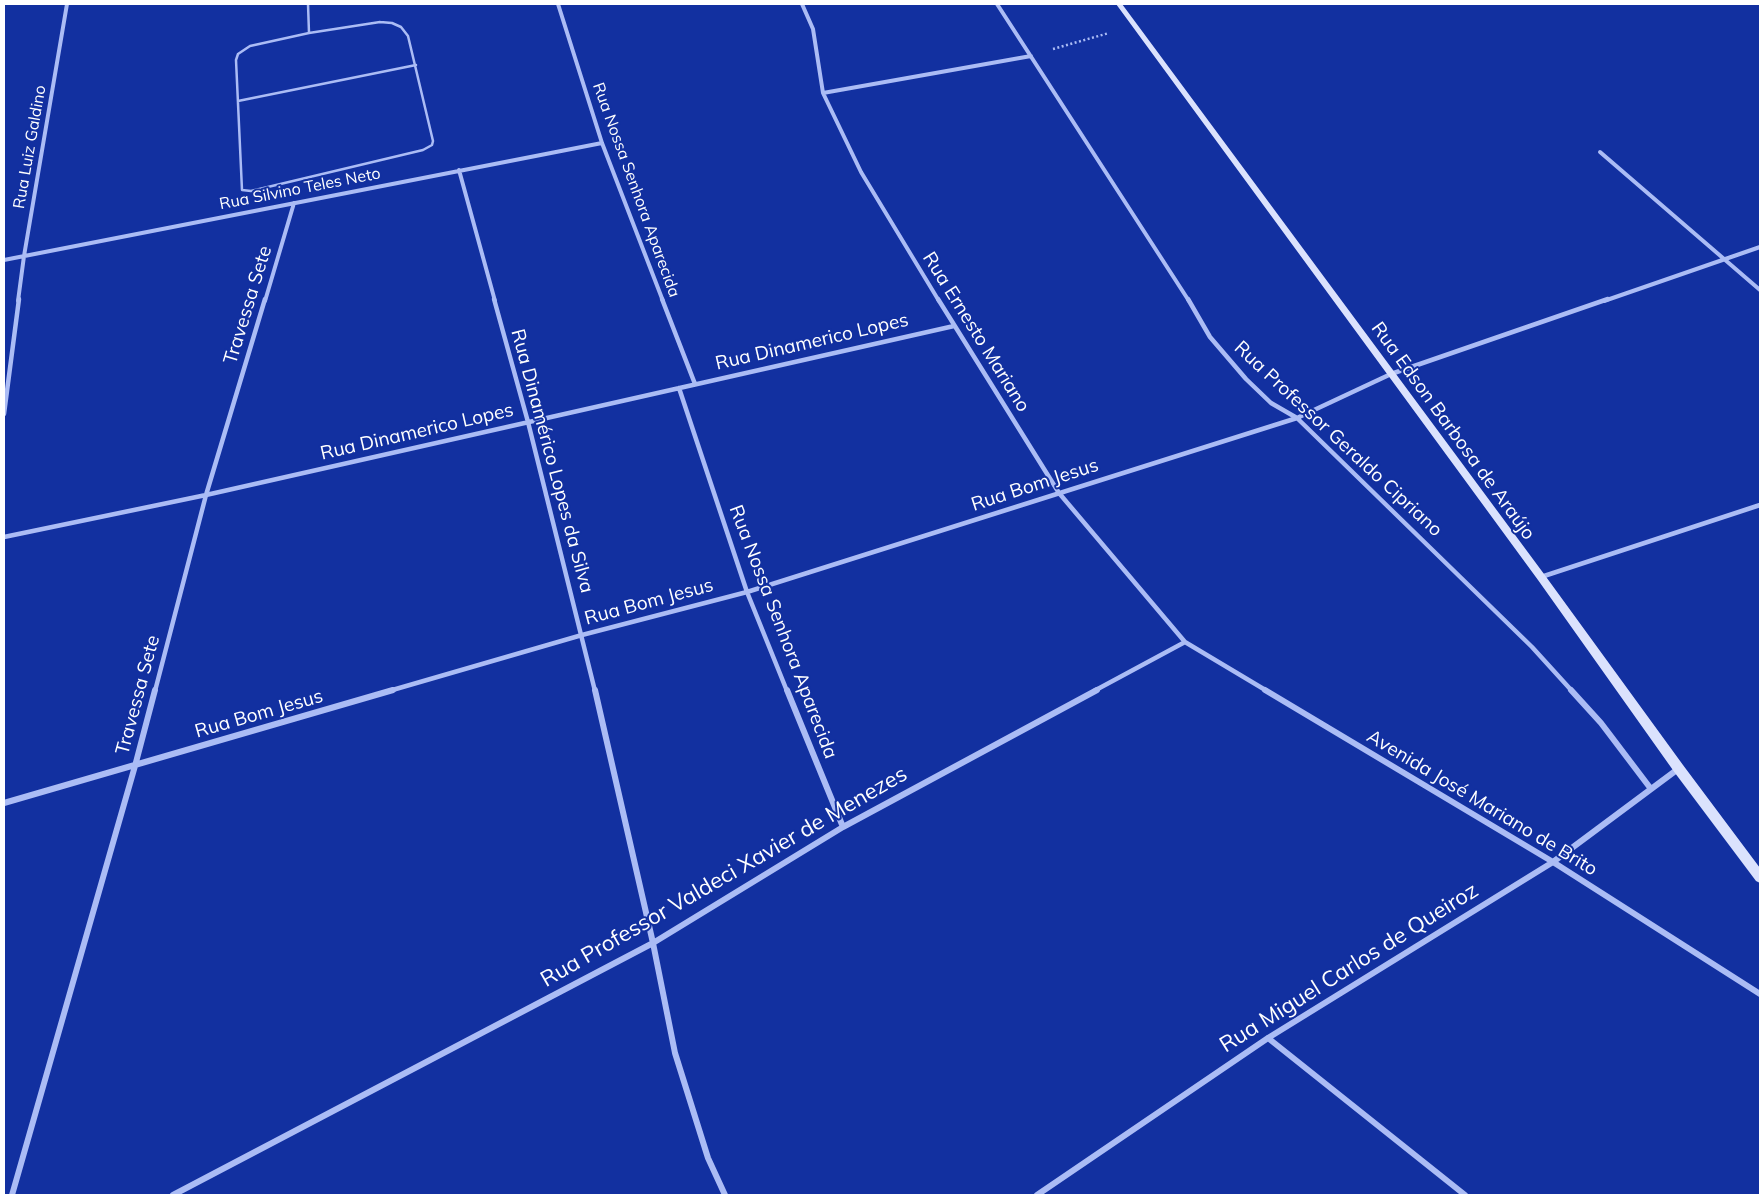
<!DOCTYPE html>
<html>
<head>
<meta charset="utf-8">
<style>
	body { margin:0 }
	#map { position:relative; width:1764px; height:1199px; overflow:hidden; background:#1230a0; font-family:Mulish,sans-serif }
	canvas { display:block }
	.frame { position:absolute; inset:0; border:5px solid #fff; pointer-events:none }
</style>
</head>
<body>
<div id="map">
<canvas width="1764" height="1199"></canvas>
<div class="frame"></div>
</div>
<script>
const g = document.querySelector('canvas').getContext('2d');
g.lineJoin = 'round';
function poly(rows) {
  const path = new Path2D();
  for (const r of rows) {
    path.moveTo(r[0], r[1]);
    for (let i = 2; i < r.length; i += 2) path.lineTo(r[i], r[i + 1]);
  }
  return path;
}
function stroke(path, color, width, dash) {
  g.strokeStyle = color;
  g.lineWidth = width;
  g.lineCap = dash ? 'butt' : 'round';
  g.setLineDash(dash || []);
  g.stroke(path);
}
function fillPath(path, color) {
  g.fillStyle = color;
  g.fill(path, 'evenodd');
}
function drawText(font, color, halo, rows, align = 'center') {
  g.font = font + ' Mulish,sans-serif';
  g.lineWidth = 4;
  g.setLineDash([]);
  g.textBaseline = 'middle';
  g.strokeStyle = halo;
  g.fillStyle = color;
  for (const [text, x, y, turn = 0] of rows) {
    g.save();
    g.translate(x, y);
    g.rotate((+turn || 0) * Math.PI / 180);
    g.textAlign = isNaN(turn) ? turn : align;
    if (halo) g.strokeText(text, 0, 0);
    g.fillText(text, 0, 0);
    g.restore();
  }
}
const path = poly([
	[1053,49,1109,33]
]);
const lane = poly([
	[308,4,309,33],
	[380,22,392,23,401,27,408,36,433,141,432,145,423,150,251,191,242,190,236,60,238,54,250,46,309,33,380,22],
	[238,101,416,65]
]);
const streetFar2 = poly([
	[558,4,602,143,663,301],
	[802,4,813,29,823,93,861,172,939,301],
	[997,4,1189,301],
	[823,93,1031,56],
	[1600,152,1760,290],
	[459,170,495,301],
	[4,260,602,143],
	[18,301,24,256,67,4],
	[265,301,294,203],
	[1604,301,1760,247]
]);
const streetFar1 = poly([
	[494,299,528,422,595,691],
	[662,299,695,384],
	[938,299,1059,493,1185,642,1267,691],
	[1188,299,1210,337,1246,379,1271,403,1297,418,1532,647,1572,691],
	[679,388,747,592,787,691],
	[4,414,19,299],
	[4,537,206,495,954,326],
	[1541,577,1760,505],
	[155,691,206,495,265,299],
	[389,691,582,635,747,592,1297,418,1391,374,1608,299],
	[1094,691,1185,642]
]);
const street = poly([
	[595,690,653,943,675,1053,708,1158,725,1195],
	[787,690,843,827],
	[1265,690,1553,862,1760,994],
	[1571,690,1601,723,1651,789],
	[4,803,393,690],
	[1268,1038,1465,1195],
	[12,1195,135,766,155,690],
	[173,1195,653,943,843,827,1097,690],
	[1037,1195,1268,1038,1553,862,1678,769]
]);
const secondary = poly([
	[1116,4,1122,4,1544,574,1683,765,1760,868,1760,883,1756,881,1675,773,1538,580,1116,4]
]);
const farStreetnames = [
	["Rua Luiz Galdino",30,147,-80],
	["Rua Silvino Teles Neto",300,189,-11],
	["Rua Nossa Senhora Aparecida",636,190,70]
];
const streetNames = [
	["Travessa Sete",248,305,-73],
	["Rua Ernesto Mariano",976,332,58],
	["Rua Dinamerico Lopes",812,342,-13],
	["Rua Edson Barbosa de Araújo",1453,431,54],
	["Rua Dinamerico Lopes",417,432,-13],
	["Rua Professor Geraldo Cipriano",1338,439,43],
	["Rua Dinamérico Lopes da Silva",552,461,75],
	["Rua Bom Jesus",1035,485,-18],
	["Rua Bom Jesus",649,602,-15],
	["Rua Nossa Senhora Aparecida",783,632,69],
	["Travessa Sete",138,695,-75],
	["Rua Bom Jesus",259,714,-16],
	["Avenida José Mariano de Brito",1482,803,31]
];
const nearStreetnames = [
	["Rua Professor Valdeci Xavier de Menezes",724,877,-30],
	["Rua Miguel Carlos de Queiroz",1349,968,-32]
];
stroke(path, '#abbcf5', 2.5, [2, 2.5]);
stroke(lane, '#abbcf5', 2.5);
stroke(streetFar2, '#abbcf5', 4);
stroke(streetFar1, '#abbcf5', 4.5);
stroke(street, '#abbcf5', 6);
fillPath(secondary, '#dbe2fd');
drawText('16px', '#fff', '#1230a0', farStreetnames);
drawText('19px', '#fff', '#1230a0', streetNames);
drawText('22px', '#fff', '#1230a0', nearStreetnames);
</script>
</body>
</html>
